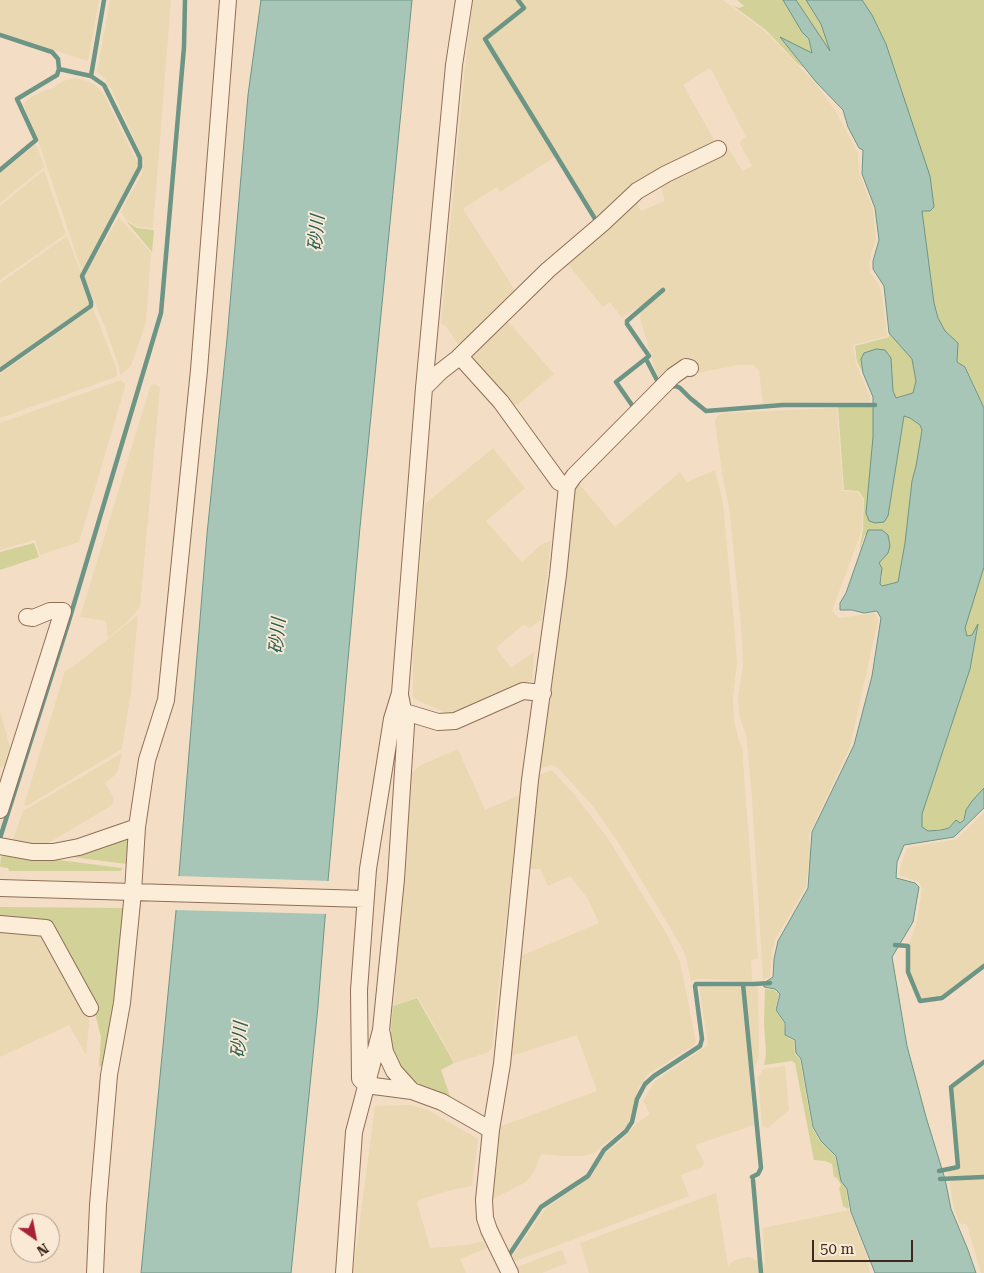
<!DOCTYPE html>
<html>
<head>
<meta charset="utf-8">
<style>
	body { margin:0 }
	#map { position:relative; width:984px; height:1273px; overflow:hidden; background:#f3dec5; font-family:"Roboto Serif",serif }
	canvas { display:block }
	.north { position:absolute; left:10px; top:1213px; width:50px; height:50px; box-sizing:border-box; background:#f9e9d5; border:1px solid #af9c8c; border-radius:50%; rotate:147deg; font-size:14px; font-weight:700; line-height:20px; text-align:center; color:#3f291e }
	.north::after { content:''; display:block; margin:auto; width:18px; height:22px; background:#a62236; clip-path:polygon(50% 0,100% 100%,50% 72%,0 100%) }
	.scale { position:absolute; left:812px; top:1240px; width:101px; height:22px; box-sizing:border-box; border:2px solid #3f291e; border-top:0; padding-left:6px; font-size:15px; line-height:18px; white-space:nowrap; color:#3f291e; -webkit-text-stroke:4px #f9e9d5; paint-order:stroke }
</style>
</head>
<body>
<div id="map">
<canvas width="984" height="1273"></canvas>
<div class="north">N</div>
<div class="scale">50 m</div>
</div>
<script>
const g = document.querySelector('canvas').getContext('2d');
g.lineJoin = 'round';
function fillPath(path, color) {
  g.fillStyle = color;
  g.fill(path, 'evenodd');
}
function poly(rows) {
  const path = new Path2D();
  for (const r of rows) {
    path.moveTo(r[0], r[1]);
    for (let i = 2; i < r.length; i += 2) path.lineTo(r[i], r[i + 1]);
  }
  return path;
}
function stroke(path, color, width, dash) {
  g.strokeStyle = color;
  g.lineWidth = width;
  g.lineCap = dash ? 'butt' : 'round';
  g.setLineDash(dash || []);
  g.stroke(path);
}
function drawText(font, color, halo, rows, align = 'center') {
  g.font = font + ' "Roboto Serif","Noto Sans JP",serif';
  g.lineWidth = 4;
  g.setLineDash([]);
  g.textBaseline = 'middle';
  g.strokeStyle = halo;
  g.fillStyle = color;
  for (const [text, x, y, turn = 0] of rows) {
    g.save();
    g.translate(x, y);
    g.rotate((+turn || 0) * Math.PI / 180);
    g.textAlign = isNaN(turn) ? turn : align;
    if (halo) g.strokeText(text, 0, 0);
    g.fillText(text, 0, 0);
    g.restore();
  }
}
const farmland = poly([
	[0,0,99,0,88,61,0,33],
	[110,0,171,0,153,228,138,227,126,220,121,211,142,174,144,161,113,92,105,79,97,72],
	[473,0,723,0,765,31,815,83,835,110,858,153,859,173,873,209,876,239,869,262,870,272,879,285,882,295,887,336,853,345,856,364,870,396,870,401,763,404,759,371,754,365,739,365,697,373,695,368,661,381,655,369,640,318,641,312,638,307,622,318,610,302,603,307,566,262,636,201,641,211,665,201,660,182,728,147,742,171,752,166,740,144,741,140,746,137,712,71,709,68,683,85,716,143,599,220,558,155,500,192,497,187,463,209,516,292,459,346,445,325,441,324,464,76],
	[75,78,88,81,95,85,103,93,138,164,137,170,82,272,38,140,23,104,30,98,41,92,53,88,63,81],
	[35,145,38,149,44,167,0,203,0,173],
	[44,170,66,234,0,280,0,206],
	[119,217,151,253,146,322,131,366,120,375,119,367,108,335,84,276],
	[67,236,81,273,79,276,89,305,0,367,0,283],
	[93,308,116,367,117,374,116,377,0,418,0,374],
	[506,322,512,326,554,374,517,405,513,404,469,353],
	[121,380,125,384,125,387,79,542,40,555,35,540,0,550,0,423],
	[154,384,157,385,160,388,140,607,130,619,108,638,106,621,80,617,150,387],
	[837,408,843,491,858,492,863,500,862,530,832,611,839,618,875,613,878,620,850,747,809,835,810,852,806,887,775,940,772,951,770,977,763,980,752,798,746,733,743,728,739,714,738,697,743,664,741,626,729,506,723,480,715,421,718,415,724,413],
	[493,448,525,488,486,521,522,562,542,544,551,541,542,619,530,628,523,625,496,648,511,668,534,652,532,681,519,684,450,715,413,698,413,650,425,504],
	[715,470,723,503,734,622,737,662,733,698,734,719,738,738,742,747,758,959,751,960,752,981,696,979,691,981,685,954,674,934,620,845,592,805,558,768,552,765,538,769,570,498,577,481,615,527,680,472,687,482],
	[138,615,131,692,122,749,27,806,24,805,65,671,74,666],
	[0,711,12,755,9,765,0,767],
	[458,749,485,810,520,795,492,1047,489,1052,455,1063,418,997,394,1005,410,774,421,765],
	[122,753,118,770,115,775,105,783,114,798,113,803,109,807,52,841,34,846,12,842,23,811],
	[552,770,573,793,607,837,668,936,680,962,696,1041,694,1045,648,1074,639,1087,628,1125,594,1153,583,1156,562,1156,541,1154,534,1172,526,1182,493,1199,489,1198,496,1128,597,1091,577,1035,511,1056,505,1056,516,958,599,923,588,899,570,876,548,886,540,869,524,869,539,775],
	[984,812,984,964,940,998,921,1000,909,971,909,944,916,925,922,889,919,882,899,875,901,864,907,848,957,839],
	[0,931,47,935,90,1014,86,1055,69,1025,0,1057],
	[699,986,758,987,759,1058,749,1078,754,1125,695,1145,704,1162,702,1167,681,1175,689,1196,510,1263,509,1261,546,1208,592,1176,598,1164,606,1153,620,1142,637,1123,650,1114,643,1101,655,1081,708,1045],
	[984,1063,984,1273,981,1273,967,1225,959,1223,953,1205,948,1170,959,1168,952,1087],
	[785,1066,789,1110,768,1128,762,1126,758,1078,763,1069],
	[410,1105,428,1110,478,1139,472,1186,451,1190,421,1199,417,1202,430,1248,467,1245,483,1241,487,1248,460,1259,466,1273,353,1273,375,1106],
	[716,1193,728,1266,734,1260,749,1257,765,1264,763,1228,849,1210,866,1254,870,1273,589,1273,580,1243],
	[562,1250,567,1263,542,1273,516,1273,514,1268]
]);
const green = poly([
	[737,0,783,0,802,32,809,39,813,54,781,38,804,68,798,64,766,30,732,5,739,8,744,6],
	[796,0,806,0,821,24,831,53],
	[862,0,984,0,984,408,966,367,957,362,958,343,945,331,938,318,934,303,922,211,930,211,900,85,886,44,872,15],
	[126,221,137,228,154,230,152,252],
	[889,333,912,359,916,381,913,393,896,398,893,391,861,359,863,373,857,362,855,346,889,337],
	[873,406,873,437,888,516,904,416,910,418,920,425,922,430,916,466,912,481,905,543,898,582,882,586,880,584,882,576,879,564,882,559,865,534,859,551,863,530,864,499,859,491,844,490,838,407],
	[34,543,39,557,0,570,0,552],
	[984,567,984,788,972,801,964,820,949,828,928,831,922,827,922,814,970,669,977,627,972,635,967,636,965,628],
	[128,838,126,864,57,855],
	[9,852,51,859,122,868,121,871,9,871,8,868,0,867,1,857],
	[0,907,123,908,114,1018,103,1065,99,1067,101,1037,94,1009,51,926,0,920],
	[765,989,774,990,779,994,775,1010,784,1023,785,1036,794,1041,795,1054,800,1060,812,1127,819,1140,835,1156,841,1181,846,1189,849,1208,848,1209,843,1206,839,1188,841,1185,837,1178,834,1177,832,1164,825,1161,814,1160,795,1063,792,1061,764,1065,766,1054,764,1023],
	[417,998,454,1063,441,1070,453,1105,414,1087,389,1049,393,1006]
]);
const water = poly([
	[261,0,412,0,360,527,328,881,318,1006,291,1273,141,1273,176,911,207,534,227,339,248,95,261,0],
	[783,0,796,0,830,51,821,24,806,0,862,0,872,15,886,44,930,176,934,207,930,211,922,211,934,303,938,318,945,331,958,343,957,362,965,367,984,408,984,567,965,628,967,636,972,635,978,624,970,669,922,814,922,827,928,831,941,830,949,828,956,820,960,823,964,820,966,810,972,801,984,788,984,808,954,837,904,845,897,862,896,878,915,883,919,887,913,922,892,957,907,1046,926,1117,945,1179,951,1209,968,1250,976,1273,875,1273,851,1212,847,1189,841,1181,836,1156,821,1141,813,1127,801,1059,796,1053,795,1040,785,1035,785,1023,776,1010,780,994,775,989,764,987,764,983,773,977,774,959,778,941,808,888,812,832,854,745,872,676,881,618,877,611,864,613,852,610,840,610,840,603,846,593,868,530,882,530,888,535,890,546,888,553,879,563,882,568,880,584,882,586,898,582,905,543,912,481,916,466,922,430,920,425,910,418,904,416,888,516,884,522,875,523,869,521,866,513,873,437,873,397,863,373,861,359,864,353,876,349,885,350,891,358,893,391,896,398,913,393,916,381,912,359,889,333,884,286,873,269,873,261,879,240,875,208,862,174,863,150,859,148,848,127,843,110,816,82,780,37,812,53,809,39,802,32,783,0]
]);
const pier = poly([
	[177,876,330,881,328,914,174,910]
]);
const stream = poly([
	[518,0,524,8,485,39,597,222],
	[0,35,52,52,58,59,59,69,91,76],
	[0,170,36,140,17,99,57,75,59,69],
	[646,359,658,382,661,384],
	[0,370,91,306,91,302,82,276,140,167,140,158,104,85,91,76,104,0],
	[670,387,676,386,680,388,690,398,706,411,783,405,875,405],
	[632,410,634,408,616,382,649,356,627,324,627,321,663,290],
	[0,838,68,624,161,313,184,47,185,0],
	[895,945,908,946,908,972,920,1001,942,998,984,966],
	[743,984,761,1168,758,1174,752,1177],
	[939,1171,958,1167,951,1087,984,1062],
	[940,1179,984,1177],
	[753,1180,761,1273],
	[507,1258,541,1207,588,1176,604,1150,626,1131,632,1122,637,1099,645,1084,654,1076,700,1046,702,1039,695,986,696,984,754,984,770,983]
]);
const minor = poly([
	[458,358,464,361,501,402,559,482,567,486],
	[424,388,440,372,458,358,548,270,603,223,637,191,666,174,718,149],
	[395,709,438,722,455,721,523,691,543,693],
	[0,810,63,611,50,611,33,618,27,617],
	[0,846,32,852,53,852,79,847,137,827],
	[0,888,365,899],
	[0,924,46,928,90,1008],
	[382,1034,385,1052,394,1071,412,1091,442,1102,491,1130],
	[412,1091,366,1085,360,1079,359,990,368,869,392,719,400,693,424,388,454,65,464,0],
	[95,1273,98,1205,109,1075,122,1003,133,892,137,827,147,760,166,700,199,370,228,0],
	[344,1273,354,1132,381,1030,396,879,406,725,400,695],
	[510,1273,489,1230,485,1218,484,1200,491,1130,502,1064,530,780,558,575,567,486,574,476,673,376,686,367,690,368]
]);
const waterNames = [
	["砂川",317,233,-85],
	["砂川",278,636,-85],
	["砂川",240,1040,-85]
];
fillPath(farmland, '#e9d8b1');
fillPath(green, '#d2d197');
fillPath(water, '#a7c6b8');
stroke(water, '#6c9585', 1);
fillPath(pier, '#f3dec5');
stroke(stream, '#6c9585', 4.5);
stroke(minor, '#906e58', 18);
stroke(minor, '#fcedd9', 16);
drawText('italic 18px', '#2c6055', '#f9e9d5', waterNames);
</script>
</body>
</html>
